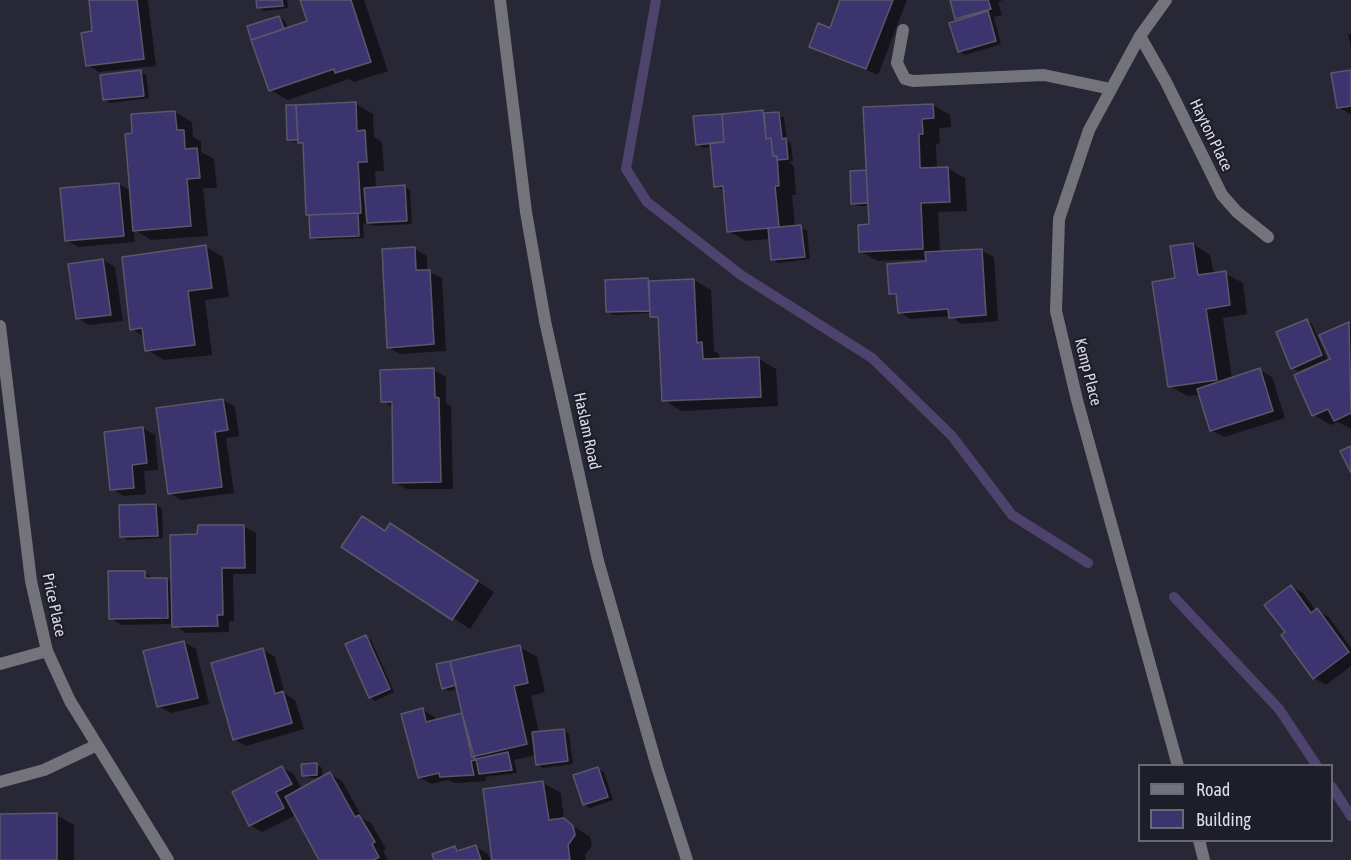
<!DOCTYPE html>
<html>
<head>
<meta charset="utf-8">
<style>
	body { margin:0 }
	#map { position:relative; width:1351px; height:860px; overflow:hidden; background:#282735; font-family:"Asap Condensed",sans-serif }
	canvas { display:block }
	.legend { position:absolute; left:1138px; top:764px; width:195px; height:78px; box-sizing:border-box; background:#1e1e2b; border:2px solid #6a6a76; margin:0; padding:8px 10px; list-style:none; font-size:18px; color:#dddde7 }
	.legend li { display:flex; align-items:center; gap:12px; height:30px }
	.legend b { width:30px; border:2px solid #6a6a76 }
</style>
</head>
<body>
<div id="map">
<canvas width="1351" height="860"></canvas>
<ul class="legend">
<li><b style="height:8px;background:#73737b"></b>Road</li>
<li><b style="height:16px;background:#3c346f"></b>Building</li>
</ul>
</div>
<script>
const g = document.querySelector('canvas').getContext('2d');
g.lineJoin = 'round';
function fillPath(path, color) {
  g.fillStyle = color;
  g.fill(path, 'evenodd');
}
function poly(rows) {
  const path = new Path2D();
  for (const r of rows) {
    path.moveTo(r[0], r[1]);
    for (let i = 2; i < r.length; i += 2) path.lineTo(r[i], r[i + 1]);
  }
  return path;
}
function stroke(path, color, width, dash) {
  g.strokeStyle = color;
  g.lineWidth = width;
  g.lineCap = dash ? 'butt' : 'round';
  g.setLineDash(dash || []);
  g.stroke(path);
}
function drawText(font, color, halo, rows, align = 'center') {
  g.font = font + ' "Asap Condensed",sans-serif';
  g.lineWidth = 4.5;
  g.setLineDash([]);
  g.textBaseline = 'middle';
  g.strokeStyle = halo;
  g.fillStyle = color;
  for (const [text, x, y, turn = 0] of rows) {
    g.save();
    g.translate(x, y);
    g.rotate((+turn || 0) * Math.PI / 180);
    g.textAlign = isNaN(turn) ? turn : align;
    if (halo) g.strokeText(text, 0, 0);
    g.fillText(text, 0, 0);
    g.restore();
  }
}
const shadow = poly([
	[90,0,148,0,156,66,99,72,87,65,94,32],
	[258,0,287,0,288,8,264,11,258,7],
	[301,0,364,0,388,71,354,82,349,79,288,100,270,90,279,17,285,21,288,29,308,22],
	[842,0,907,0,878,75,811,46,830,30],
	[952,0,1003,0,998,2,1002,15,994,17,1001,44,965,55,959,51,962,20,957,18],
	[1348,34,1351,34,1351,49],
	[140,72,146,75,149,98,110,103,104,99],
	[1351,72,1351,114,1350,114,1338,107],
	[356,104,373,114,374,137,382,142,384,171,375,171,376,189,405,187,410,190,412,224,374,226,363,223,364,238,317,240,311,237,311,215,308,214,305,145,289,140],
	[933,105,950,115,951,127,939,128,940,143,936,144,937,169,947,168,965,178,967,211,938,212,940,253,981,250,994,257,998,321,962,324,950,316,911,319,899,312,898,298,890,293,927,263,927,259,878,261,860,251,871,226,870,206,858,206,853,203,866,171,868,172],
	[763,111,784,117,787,141,791,143,793,161,790,162,794,167,796,195,792,195,795,227,807,230,810,259,778,263,772,259,770,239,746,241,728,231,725,191,716,186,712,147,703,148,697,144],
	[175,112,192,122,193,137,201,141,201,152,214,159,217,188,203,188,208,236,151,240,134,230,135,242,78,247,66,240,119,184,131,191,134,134],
	[1193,244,1210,255,1214,274,1225,273,1243,283,1247,314,1223,318,1232,379,1260,370,1272,377,1285,418,1224,437,1211,430,1200,395,1187,396,1170,386,1177,280],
	[206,247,223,257,229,297,205,300,212,355,164,360,147,350,145,337,132,329],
	[415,249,427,256,427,271,442,278,446,351,400,354,388,347],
	[103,260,115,267,123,321,89,325,77,318],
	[648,279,653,282,694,280,711,290,714,351,719,354,720,360,758,358,776,369,778,406,681,411,664,400,660,321,652,313,613,315,608,312],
	[1306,321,1312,324,1327,359,1298,371,1292,368],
	[1349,323,1351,324,1351,429,1338,422,1331,425,1314,415,1332,360,1321,336],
	[434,370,446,377,446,403,451,406,453,489,407,489,395,483,393,408,383,401],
	[223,400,235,407,239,436,226,438,234,493,181,500,169,493],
	[143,428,155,435,158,470,144,471,146,494,124,496,112,489],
	[156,505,162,509,163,538,127,540,121,536,120,506],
	[243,526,256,533,256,574,233,574,234,621,229,621,229,632,186,633,173,624,122,625,110,618,144,573,156,580,167,579,173,583,199,536],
	[386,532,407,535,494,592,470,629,343,546],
	[1291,586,1303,593,1316,611,1329,617,1351,648,1351,666,1326,685,1314,678,1283,636,1287,633],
	[366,637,371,640,394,692,375,701,370,697],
	[184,642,196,649,209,704,171,713,158,706],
	[519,647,537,657,545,692,531,696,539,733,563,730,569,734,573,764,543,768,537,764,536,755,514,760,517,773,485,777,486,781,454,783,448,780,431,784,419,777,423,710,435,717,436,721,464,714,458,689,449,691,443,688],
	[263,650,275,657,285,694,295,700,304,729,246,746,234,739],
	[317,765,322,768,323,778,310,778,304,775],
	[282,767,294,774,302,790,330,774,342,781,363,819,371,823,386,849,383,851,388,860,321,860,296,815,262,832,250,825,234,793],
	[598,769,604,772,613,800,590,808,584,804],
	[543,783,561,793,564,820,590,837,592,846,585,855,586,860,494,860],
	[56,815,74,825,74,860,0,860,0,816],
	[476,847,488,854,490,860,435,860,455,848,461,851]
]);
const stream = poly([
	[656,0,626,169,647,202,741,275,872,358,952,436,1012,515,1088,563],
	[1174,597,1279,709,1317,766],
	[1332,787,1351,816]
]);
const building = poly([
	[89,0,137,0,144,59,86,66,81,33,92,31,89,0],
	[256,0,282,0,283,6,257,8,256,0],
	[300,0,351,0,371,62,335,73,334,69,269,91,251,40,307,21,300,0],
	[840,0,893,0,866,69,809,47,818,23,830,28,840,0],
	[950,0,988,0,991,9,955,19,950,0],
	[988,11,996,41,958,52,949,23,988,11],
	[279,16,284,29,251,40,247,26,279,16],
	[141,70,144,96,103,100,100,75,141,70],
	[1351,70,1351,106,1337,108,1331,73,1351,70],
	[356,102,357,131,365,130,367,162,358,162,361,213,306,215,303,143,298,143,296,105,356,102],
	[933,104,934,118,922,119,923,134,919,134,920,168,948,167,950,202,921,203,923,249,859,252,858,225,869,224,863,107,933,104],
	[286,105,296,105,298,140,287,140,286,105],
	[763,110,766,139,771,138,773,156,777,156,779,186,775,186,779,227,727,232,723,186,714,187,710,143,724,142,722,114,763,110],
	[175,111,177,130,184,130,185,149,197,148,200,178,187,179,191,226,133,231,125,134,132,133,131,114,175,111],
	[779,112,782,139,786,138,788,159,777,160,777,156,773,156,771,138,766,139,764,113,779,112],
	[722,114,724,142,696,145,693,116,722,114],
	[866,170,868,203,851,204,850,171,866,170],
	[119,183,124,236,65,241,60,188,119,183],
	[405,185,407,221,367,223,364,188,405,185],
	[358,213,359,236,310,238,309,215,358,213],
	[801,225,805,257,771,260,768,228,801,225],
	[1193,243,1198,275,1226,271,1230,305,1206,309,1217,380,1168,387,1152,282,1175,278,1170,246,1193,243],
	[206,245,212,288,188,291,195,345,145,351,142,328,130,330,122,257,206,245],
	[415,247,416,270,430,270,434,344,387,348,382,249,415,247],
	[982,249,986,315,949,318,948,309,898,313,896,294,889,294,887,264,926,261,925,252,982,249],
	[103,259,111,315,76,319,68,264,103,259],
	[648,278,650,311,606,312,605,280,648,278],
	[694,279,697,343,702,342,703,359,759,357,761,397,662,401,658,317,650,317,649,281,694,279],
	[1307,319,1322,355,1291,369,1276,332,1307,319],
	[1349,322,1351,413,1334,421,1328,409,1312,416,1294,375,1330,359,1319,335,1349,322],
	[434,368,435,397,439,398,441,482,393,483,392,402,381,402,380,370,434,368],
	[1260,368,1273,411,1210,431,1197,389,1260,368],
	[223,399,228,430,215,432,222,487,168,494,156,408,223,399],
	[143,427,147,463,132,465,134,488,110,490,104,432,143,427],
	[1351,446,1351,473,1340,451,1351,446],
	[156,504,158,536,120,537,119,505,156,504],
	[362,516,385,531,390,523,478,581,452,620,341,547,362,516],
	[198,525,244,525,245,568,222,568,223,615,217,615,218,626,172,627,170,535,197,534,198,525],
	[108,571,145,571,145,578,167,578,168,618,109,619,108,571],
	[1291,585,1311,613,1317,608,1349,652,1313,679,1281,635,1285,632,1264,605,1291,585],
	[366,635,390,689,369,698,345,644,366,635],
	[184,641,198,698,157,707,143,651,184,641],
	[520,645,528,683,514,686,527,744,472,757,450,661,520,645],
	[263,648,275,694,283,691,292,723,233,740,211,663,263,648],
	[450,661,456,685,442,689,436,664,450,661],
	[423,708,426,722,462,713,475,760,471,761,474,775,440,777,439,773,418,778,401,714,423,708],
	[564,729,568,761,536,765,532,732,564,729],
	[508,752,512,770,479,774,476,759,508,752],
	[317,763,317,775,302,776,301,764,317,763],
	[282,766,292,784,276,792,284,808,249,826,232,792,282,766],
	[598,767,608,797,583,805,573,775,598,767],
	[330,772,355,817,359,815,375,842,372,844,379,857,374,860,319,860,285,797,330,772],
	[543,781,549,820,564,818,573,826,575,835,568,845,570,860,492,860,483,789,543,781],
	[57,813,57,860,0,860,0,814,57,813],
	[476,845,481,860,434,860,432,854,455,846,457,851,476,845]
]);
const service = poly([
	[903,30,897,63,905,79,913,81,1044,75,1111,89],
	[1140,36,1166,82,1222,195,1237,212,1268,237],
	[0,664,47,651],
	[0,782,44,770,97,745]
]);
const minor = poly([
	[500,0,526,212,545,321,598,561,657,767,687,860],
	[1166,0,1140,36,1089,130,1059,219,1056,311,1077,400,1178,766],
	[0,326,31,581,47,651,70,701,168,860],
	[1199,840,1204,860]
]);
const streetNames = [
	["Hayton Place",1211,135,64],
	["Kemp Place",1088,372,76],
	["Haslam Road",587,431,78],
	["Price Place",54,605,78]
];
fillPath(shadow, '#0007');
stroke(stream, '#4e436c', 10);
fillPath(building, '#3c346f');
stroke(building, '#595869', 1.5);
stroke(service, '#73737b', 12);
stroke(minor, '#73737b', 12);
drawText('16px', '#dddde7', '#1e1e2b', streetNames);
</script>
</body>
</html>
